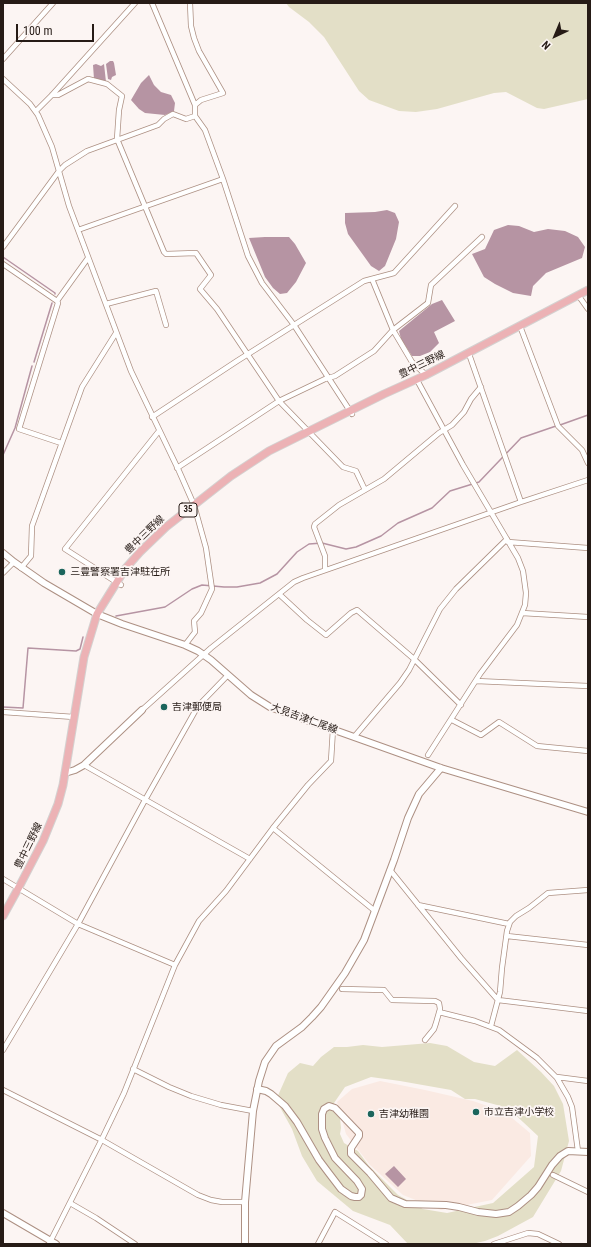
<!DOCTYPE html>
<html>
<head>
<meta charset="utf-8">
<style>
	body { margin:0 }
	#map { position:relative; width:591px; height:1247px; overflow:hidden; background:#fcf5f3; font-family:"Roboto Condensed",sans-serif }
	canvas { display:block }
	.frame { position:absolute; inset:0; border:4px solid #261b16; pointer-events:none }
	.north { position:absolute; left:535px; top:16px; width:40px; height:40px; -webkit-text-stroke:3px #fcf5f3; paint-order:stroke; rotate:224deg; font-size:11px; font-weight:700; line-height:16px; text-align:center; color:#261b16 }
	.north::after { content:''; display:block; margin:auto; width:14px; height:18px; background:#261b16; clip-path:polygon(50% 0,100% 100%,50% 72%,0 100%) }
	.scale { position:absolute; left:16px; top:24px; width:78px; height:18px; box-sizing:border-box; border:2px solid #261b16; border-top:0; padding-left:5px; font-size:12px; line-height:14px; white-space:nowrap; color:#261b16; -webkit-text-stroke:3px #fcf5f3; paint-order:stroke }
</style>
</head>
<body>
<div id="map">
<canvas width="591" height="1247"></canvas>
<div class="frame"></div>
<div class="north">N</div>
<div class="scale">100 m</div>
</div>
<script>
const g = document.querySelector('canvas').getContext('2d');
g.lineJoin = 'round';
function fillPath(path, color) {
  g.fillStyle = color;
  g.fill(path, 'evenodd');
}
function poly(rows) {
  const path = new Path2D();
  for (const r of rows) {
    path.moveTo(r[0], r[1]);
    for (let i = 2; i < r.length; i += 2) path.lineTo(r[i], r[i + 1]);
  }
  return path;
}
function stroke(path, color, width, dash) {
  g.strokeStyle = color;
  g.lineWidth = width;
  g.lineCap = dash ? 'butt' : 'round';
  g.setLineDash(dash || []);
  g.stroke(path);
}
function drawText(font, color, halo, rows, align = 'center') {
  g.font = font + ' "Roboto Condensed","Noto Sans JP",sans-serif';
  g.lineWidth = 3.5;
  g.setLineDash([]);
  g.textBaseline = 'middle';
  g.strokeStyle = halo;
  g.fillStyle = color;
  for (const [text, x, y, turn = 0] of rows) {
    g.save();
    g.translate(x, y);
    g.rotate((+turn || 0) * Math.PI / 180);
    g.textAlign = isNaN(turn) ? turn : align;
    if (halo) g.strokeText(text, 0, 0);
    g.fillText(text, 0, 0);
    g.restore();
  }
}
const built = poly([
	[380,1081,425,1090,473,1101,505,1112,530,1133,531,1156,492,1200,441,1210,403,1195,370,1165,346,1134,337,1102,352,1089]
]);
const green = poly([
	[286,3,588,3,588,99,544,109,537,108,506,92,494,93,437,109,416,112,399,111,369,100,359,91,324,37,309,22,289,7],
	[430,1043,447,1046,474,1062,495,1066,517,1050,541,1072,554,1086,563,1104,569,1141,561,1171,533,1217,498,1236,485,1241,472,1244,408,1244,390,1225,353,1211,317,1181,302,1156,292,1129,276,1100,288,1073,300,1063,313,1066,321,1057,334,1047,347,1047,363,1045,382,1047],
	[371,1077,400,1081,451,1090,465,1099,475,1099,508,1108,538,1136,534,1167,493,1203,447,1213,423,1209,398,1195,369,1166,358,1151,344,1143,340,1134,341,1128,340,1118,334,1103,345,1087]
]);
const water = poly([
	[110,61,113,61,114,63,116,75,112,77,111,80,108,79,106,64],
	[96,64,101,66,104,64,106,82,94,79,93,65],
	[149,75,154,85,161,92,171,95,175,103,174,111,165,115,145,113,139,109,131,100,141,83],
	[387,210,395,213,399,222,396,239,385,266,379,271,371,266,348,234,345,223,345,213,375,212],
	[508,225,519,226,534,232,548,229,565,231,578,237,585,247,582,258,546,273,533,286,531,296,513,293,495,284,484,277,472,254,485,249,494,230],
	[265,237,289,237,295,244,306,263,296,282,287,293,280,294,273,288,265,277,249,238],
	[442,300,455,321,434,332,439,343,430,352,420,356,412,356,401,339,399,331,432,304],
	[394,1166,406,1179,398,1187,385,1174]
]);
const stream = poly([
	[3,257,55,293,55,294],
	[34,362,52,303],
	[560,425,588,415],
	[3,455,15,428,32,366],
	[116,616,165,607,192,589,202,585,224,587,237,587,260,583,277,574,297,552,309,544,322,543,346,549,356,547,381,536,398,523,432,508,450,491,479,482,521,438,556,426],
	[3,707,23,708,28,648,76,651,80,649,83,637]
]);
const street = poly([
	[152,3,195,105,195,116,205,130,223,179,248,256,262,283,294,325,352,414],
	[190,3,191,26,194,38,199,51,223,93,201,100,195,105],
	[3,59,53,3],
	[3,79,30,104,38,115,52,147,69,206,131,371,179,471,194,505,206,548,212,589,201,613,194,621,195,632,185,645],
	[52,95,58,95,88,79,107,84,122,96,119,110,117,139,164,252,166,254,196,253,211,275,200,289,217,309,279,401,343,467,356,471,365,490],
	[36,111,52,95,135,3],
	[78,230,223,179],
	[3,247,59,171,65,165,87,151,158,125,164,119,173,114,186,119,195,116],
	[3,264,57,301],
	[372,279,393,330,412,362,426,375],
	[578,295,588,309],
	[106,304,156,291,166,325],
	[520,326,558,426,582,450,588,463],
	[469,354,521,502],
	[417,380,463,465,518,558,523,571,526,593,525,605,517,625,480,674,428,755],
	[152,417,237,361,364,281,394,273,455,206],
	[61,443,19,429,58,303,57,301,88,258],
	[177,468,279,401,325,379,335,376,374,351,393,330,428,303,431,285,482,237],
	[508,542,588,548],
	[21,568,31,556,32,526,82,387,116,333],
	[325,570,325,556,314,527,315,524,339,505,384,479,439,433,452,425,464,412,471,399,481,387],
	[3,573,14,562],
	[121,585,65,549,159,431],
	[279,594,307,620,326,635,351,613,357,610,414,659,461,705],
	[522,613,588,617],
	[476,681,588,686],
	[142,710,211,648,294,582,303,578,521,502,588,480],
	[3,712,74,717],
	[452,720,481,735,499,722,537,746,588,751],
	[354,737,400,683,409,670,440,609,456,589,507,539],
	[84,765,250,859],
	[273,828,375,911],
	[390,870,461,958,498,1000,588,1011],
	[3,879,78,924,175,965],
	[418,905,509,924],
	[507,936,588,945],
	[342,989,384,990,392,1000,435,1001,439,1003,440,1009,436,1023,434,1029,425,1040],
	[439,1012,475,1021,499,1030,537,1058,557,1078,568,1097,572,1107,578,1151],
	[491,1026,500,992,502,968,507,931,510,922,516,916,529,908,548,893,588,890],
	[3,1050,78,924,145,800,198,706,228,675],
	[133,1069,169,1087,191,1096,221,1105,253,1111],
	[557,1077,588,1081],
	[3,1090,102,1140,198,1195,211,1200,222,1202,245,1202],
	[553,1175,588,1192],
	[70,1203,96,1218,135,1244],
	[49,1244,102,1139,124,1093,175,965,199,921,226,891,273,828,308,785,331,761,333,729],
	[318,1244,335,1212,386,1244],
	[494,1244,528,1233,538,1234,559,1244]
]);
const secondary = poly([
	[3,553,14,562,44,583,97,614,122,624,185,645,198,651,211,660,251,695,270,707,441,768,588,812],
	[65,773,75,770,84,765,142,710],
	[257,1089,266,1091,271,1094,285,1106,297,1122,319,1160,328,1172,341,1189,351,1196,355,1197,359,1197,361,1195,362,1189,357,1181,335,1158,325,1138,322,1129,322,1114,324,1109,329,1106,335,1108,359,1133,359,1136,351,1148,351,1154,370,1173,391,1198,405,1204,446,1205,459,1207,478,1212,496,1214,509,1212,518,1206,531,1195,538,1187,552,1165,560,1156,568,1151,588,1152],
	[3,1213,56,1244],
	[245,1244,245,1202,253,1111,259,1081,265,1062,276,1046,302,1027,312,1017,321,1007,345,973,364,940,394,860,408,818,419,794,441,768]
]);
const primary = poly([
	[3,916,19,887,43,841,58,804,63,785,84,657,97,614,125,569,140,552,166,527,231,476,269,451,384,394,426,375,588,290]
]);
const markers = [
	[62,572,4,"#1b655c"],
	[164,707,4,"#1b655c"],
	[476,1112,4,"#1b655c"],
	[371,1114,4,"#1b655c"]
];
const shields = [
	[188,510,18]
];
const shieldNames = [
	["35",188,510]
];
const streetNames = [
	["豊中三野線",422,365,-26],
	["豊中三野線",145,535,-44],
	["大見吉津仁尾線",304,719,20],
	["豊中三野線",29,846,-64]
];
const poiNames = [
	["三豊警察署吉津駐在所",70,572],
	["吉津郵便局",172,707],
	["市立吉津小学校",484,1112],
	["吉津幼稚園",379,1114]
];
fillPath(built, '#faeae3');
fillPath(green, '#e3dfc7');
fillPath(water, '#b694a3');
stroke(stream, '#b694a3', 1.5);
stroke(street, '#ad9083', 6);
stroke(secondary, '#ad9083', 8);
stroke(primary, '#d4d1d0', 9);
stroke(street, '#fff', 4.5);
stroke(secondary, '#fff', 6);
stroke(primary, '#ecb2b5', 7);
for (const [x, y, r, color] of markers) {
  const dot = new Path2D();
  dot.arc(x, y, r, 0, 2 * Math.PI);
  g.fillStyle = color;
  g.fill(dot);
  stroke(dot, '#fcf5f3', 1.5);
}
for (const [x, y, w] of shields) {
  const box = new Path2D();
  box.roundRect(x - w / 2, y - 7, w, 14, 3);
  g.fillStyle = '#fcf5f3';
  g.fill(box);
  stroke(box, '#261b16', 1);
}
drawText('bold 9px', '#261b16', null, shieldNames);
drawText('10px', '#261b16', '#fcf5f3', streetNames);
drawText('10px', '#261b16', '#fcf5f3', poiNames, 'left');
</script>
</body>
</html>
